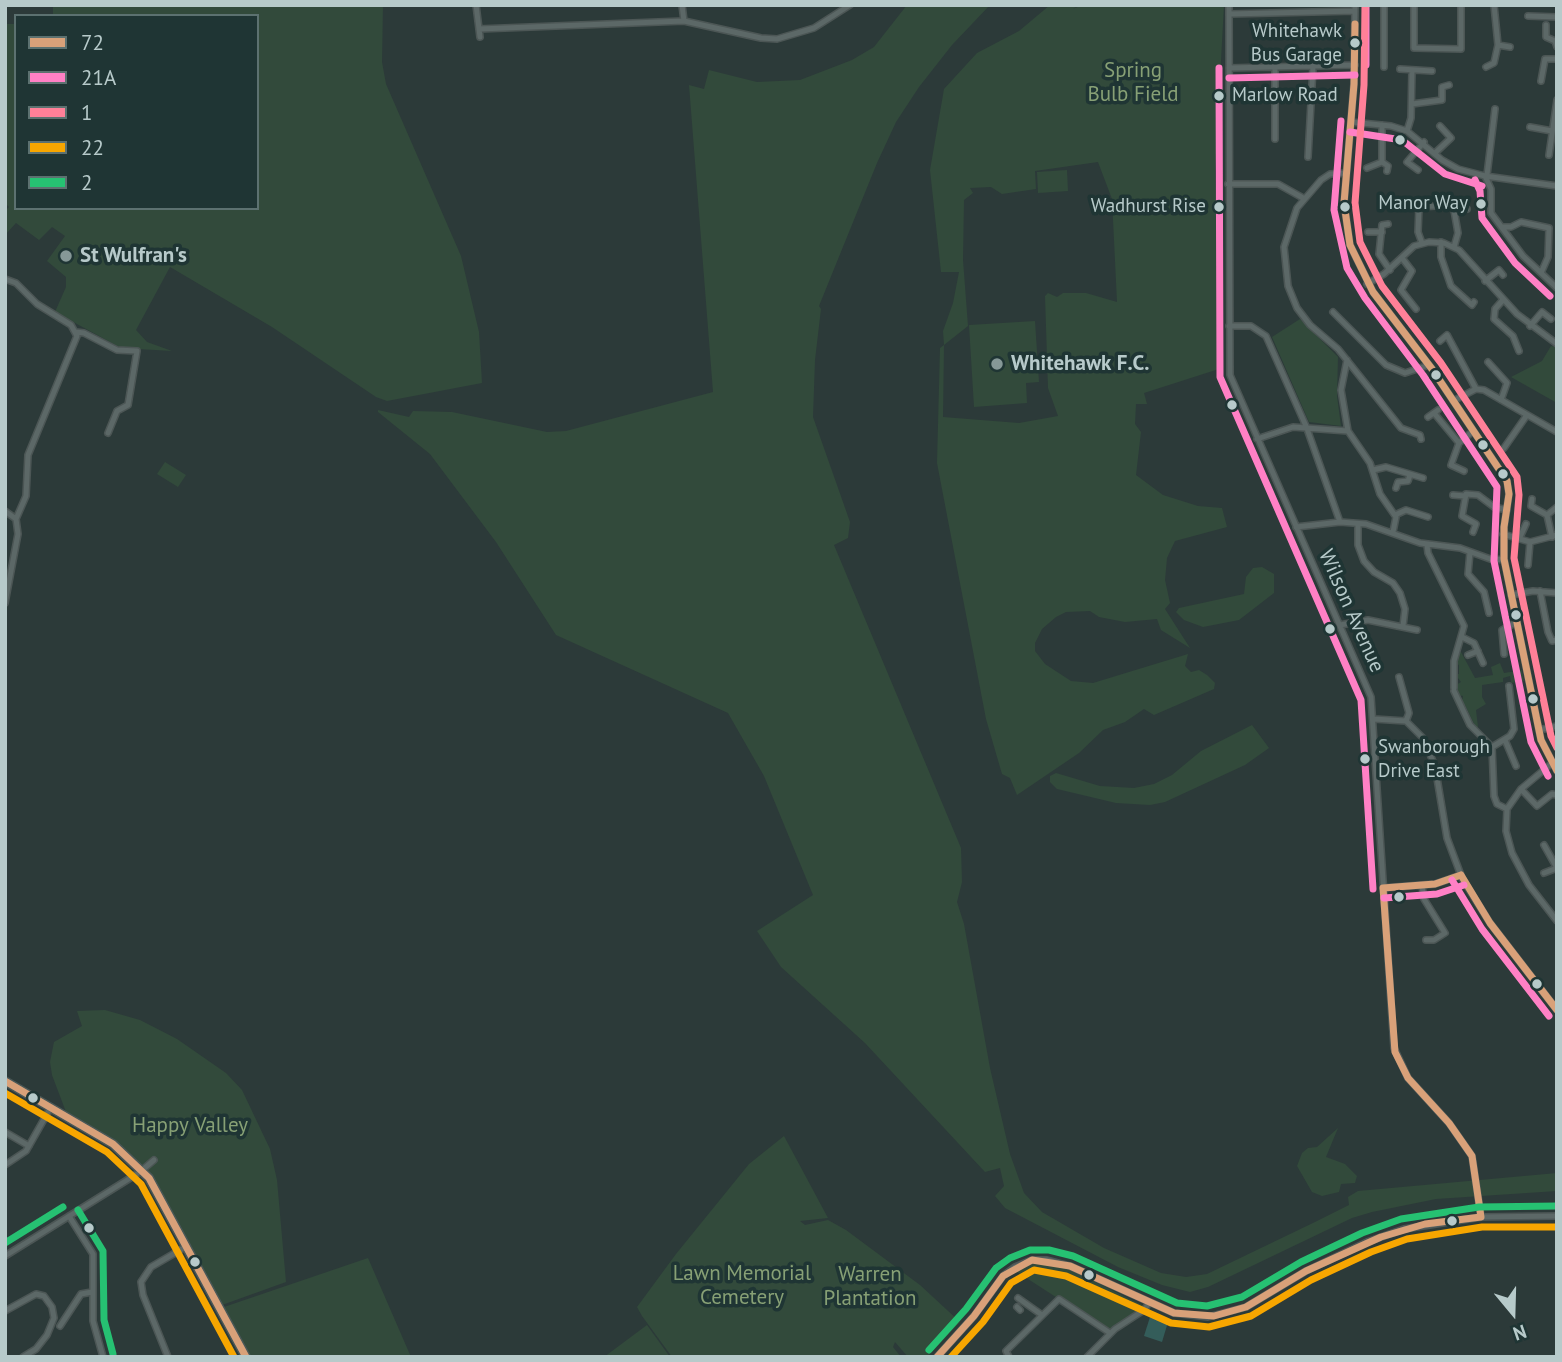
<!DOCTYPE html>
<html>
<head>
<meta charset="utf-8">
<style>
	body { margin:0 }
	#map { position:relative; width:1562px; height:1362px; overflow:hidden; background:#2c3a39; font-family:"PT Sans",sans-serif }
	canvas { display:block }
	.frame { position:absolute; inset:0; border:7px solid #b7caca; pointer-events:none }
	.legend { position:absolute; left:14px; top:14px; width:245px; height:196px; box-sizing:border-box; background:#1f3534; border:2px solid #5c7170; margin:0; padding:9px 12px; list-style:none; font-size:21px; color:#b7caca }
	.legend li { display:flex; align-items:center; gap:14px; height:35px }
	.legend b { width:35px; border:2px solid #5c7170 }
	.north { position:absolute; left:1478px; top:1278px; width:70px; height:70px; -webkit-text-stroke:5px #1f3534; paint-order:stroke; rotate:161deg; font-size:19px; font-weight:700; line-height:28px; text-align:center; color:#b7caca }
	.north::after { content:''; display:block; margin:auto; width:24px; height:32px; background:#b7caca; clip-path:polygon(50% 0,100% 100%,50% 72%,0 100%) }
</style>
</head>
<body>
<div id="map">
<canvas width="1562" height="1362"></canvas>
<div class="frame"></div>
<ul class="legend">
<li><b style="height:9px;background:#d9a179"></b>72</li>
<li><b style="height:9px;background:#ff80c5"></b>21A</li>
<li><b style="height:9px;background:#ff8098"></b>1</li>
<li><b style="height:9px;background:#f7a600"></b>22</li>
<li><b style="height:9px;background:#26c172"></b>2</li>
</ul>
<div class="north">N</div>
</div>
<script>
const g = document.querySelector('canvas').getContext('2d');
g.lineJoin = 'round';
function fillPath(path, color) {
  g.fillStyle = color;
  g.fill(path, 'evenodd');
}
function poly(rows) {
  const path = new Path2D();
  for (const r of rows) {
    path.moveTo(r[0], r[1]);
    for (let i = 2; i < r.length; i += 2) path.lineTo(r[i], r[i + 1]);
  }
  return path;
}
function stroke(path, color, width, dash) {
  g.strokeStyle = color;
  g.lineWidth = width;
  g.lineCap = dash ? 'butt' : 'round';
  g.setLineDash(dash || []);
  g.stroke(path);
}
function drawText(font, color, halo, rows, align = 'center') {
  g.font = font + ' "PT Sans",sans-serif';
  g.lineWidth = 7;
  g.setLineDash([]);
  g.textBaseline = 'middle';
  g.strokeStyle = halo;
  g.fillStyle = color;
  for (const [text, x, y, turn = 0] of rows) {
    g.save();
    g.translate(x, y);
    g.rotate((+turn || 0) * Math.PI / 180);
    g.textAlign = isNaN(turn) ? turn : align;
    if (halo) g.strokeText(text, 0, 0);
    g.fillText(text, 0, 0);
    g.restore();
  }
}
const green = poly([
	[53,5,383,5,382,62,386,84,461,256,479,332,482,383,387,401,376,397,272,327,170,267,136,330,147,342,172,351,121,348,55,312,66,287,66,277,47,261,65,236,52,227,39,240,16,223,5,235,5,211,9,207,5,203,5,24,16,24,16,208,257,208,257,16,53,16],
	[907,5,990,5,952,45,919,87,896,122,877,163,819,306,821,309,815,360,813,417,850,522,848,538,834,545,961,848,962,882,957,902,964,924,990,1068,1010,1154,1024,1193,1042,1212,1104,1248,1161,1273,1186,1277,1207,1274,1315,1222,1349,1205,1348,1197,1358,1191,1557,1173,1557,1191,1436,1199,1372,1212,1352,1218,1208,1287,1190,1292,1162,1285,1118,1267,1005,1208,995,1196,1004,1186,1000,1168,985,1172,865,1043,781,967,757,931,813,895,764,776,728,713,556,635,496,542,430,454,378,412,378,410,409,417,413,411,452,412,547,432,566,431,713,392,689,85,704,89,709,70,757,82,800,80,852,60,874,47],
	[1050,5,1079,5,1073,9,1082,5,1224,5,1215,172,1222,368,1144,393,1147,404,1136,404,1135,424,1141,432,1136,475,1163,495,1198,506,1222,508,1227,527,1175,541,1167,558,1165,580,1170,603,1165,609,1190,648,1161,630,1157,619,1125,622,1099,617,1090,611,1066,612,1056,617,1042,629,1035,643,1035,651,1045,664,1071,681,1093,683,1188,654,1185,666,1191,672,1199,670,1207,675,1215,683,1214,689,1154,715,1144,709,1125,722,1103,730,1079,753,1017,795,1010,778,1002,774,986,719,937,463,940,348,944,345,943,331,953,303,959,272,941,272,930,170,944,89,977,53,1019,31],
	[1098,162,1112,199,1117,302,1086,293,1063,293,1057,297,1048,293,1045,296,1048,388,1058,416,1019,423,943,417,944,345,968,326,963,260,964,200,973,193,970,188,991,187,1002,194,1036,189,1035,171],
	[1067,170,1068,191,1038,193,1037,172],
	[1300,319,1338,357,1337,396,1341,426,1309,422,1272,337],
	[1035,321,1039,382,1026,383,1027,403,974,407,969,325],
	[1551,346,1557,347,1557,403,1511,377,1542,361],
	[165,462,186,475,178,487,157,474],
	[1262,567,1274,574,1274,593,1239,620,1203,627,1184,620,1176,612,1179,608,1244,594,1246,577,1253,568],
	[1461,652,1475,678,1493,675,1491,667,1500,663,1504,673,1522,670,1524,681,1511,683,1510,676,1503,678,1503,682,1482,685,1482,697,1486,704,1476,710,1478,727,1476,728,1465,705,1461,706,1463,696,1457,695,1456,685,1461,682,1455,674,1459,674,1459,665,1456,664,1457,653],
	[1252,725,1269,748,1245,765,1165,802,1150,805,1116,803,1057,789,1050,782,1050,776,1056,773,1100,786,1134,788,1154,784,1172,775,1201,751],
	[105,1010,140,1020,177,1039,226,1073,242,1090,270,1149,277,1180,286,1282,222,1305,150,1174,122,1147,66,1112,52,1075,50,1062,54,1042,82,1026,77,1011],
	[1338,1128,1326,1157,1345,1164,1357,1176,1355,1183,1341,1184,1339,1192,1322,1196,1312,1192,1297,1166,1302,1153,1308,1148,1317,1147],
	[784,1136,828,1218,800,1221,805,1225,828,1220,846,1230,920,1285,960,1322,927,1357,908,1357,895,1342,893,1347,901,1357,672,1357,642,1316,637,1307,676,1254,749,1164],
	[368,1258,411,1357,249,1357,224,1307],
	[1039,1262,1067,1268,1146,1307,1110,1332,1014,1270],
	[647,1325,670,1357,604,1357]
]);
const water = poly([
	[1150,1317,1168,1322,1162,1342,1144,1336]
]);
const minor = poly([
	[476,5,480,37],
	[682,5,684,21],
	[1229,5,1230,375,1371,697,1394,1048,1408,1078,1449,1123,1472,1156,1481,1217],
	[1355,5,1354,84,1344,203,1350,245,1373,292,1432,369,1507,481,1509,494,1504,527,1504,559,1541,740,1557,771],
	[1414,5,1414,48,1461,49,1461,5],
	[1229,14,1355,11],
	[1528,16,1557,17],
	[1546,25,1546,37,1555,41,1557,47],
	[479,29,684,21,761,38,777,39,814,28,850,5],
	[1498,45,1510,47],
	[1384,67,1384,5],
	[1486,67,1494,63,1498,45,1494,5],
	[1229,68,1355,65],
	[1400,69,1432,71],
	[1541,81,1545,59,1557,59],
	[1412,104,1442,100,1442,87,1449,85],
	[1351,122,1391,126,1407,131,1442,160,1458,169,1485,176,1557,186],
	[1382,125,1382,162,1388,166,1387,171],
	[1530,127,1552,131],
	[1407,131,1411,118,1412,70],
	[1275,139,1275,68],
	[1435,153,1451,138,1440,126],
	[1549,155,1557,100],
	[1308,157,1313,67],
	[1367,168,1382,162],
	[1418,170,1407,162,1424,142],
	[1346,173,1330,174,1321,180,1297,208,1284,247,1288,286,1297,308,1310,325,1338,349,1401,428,1420,435,1421,439],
	[1487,175,1495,109],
	[1485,176,1491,189,1491,213,1523,256,1557,288],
	[1228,184,1278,184,1303,198],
	[1388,224,1382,225,1379,254,1390,270],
	[1502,227,1511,227,1521,222,1549,228,1548,257,1541,273],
	[1368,232,1382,232],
	[1441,242,1441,257,1451,286,1472,305,1474,302],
	[1422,243,1418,232,1419,207,1435,206],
	[1454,247,1458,233,1454,210,1467,209],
	[1402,258,1412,271,1401,290,1416,309],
	[5,279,16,283,37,304,71,325,77,336,28,455,26,496,16,519],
	[1485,281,1499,270,1503,275],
	[1367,284,1384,274,1414,246,1429,242,1444,243,1459,250,1517,314,1557,344],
	[1502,301,1495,309,1494,319,1513,336,1519,351],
	[1333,312,1386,365,1405,373,1429,365],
	[1229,326,1251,326,1266,336,1306,426,1340,522],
	[1530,326,1542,312,1551,319],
	[76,332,84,333,117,350,137,351,128,405,117,411,108,433],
	[1440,341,1447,335,1476,389],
	[1347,360,1341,390,1348,431,1370,463,1380,494,1396,517,1393,532],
	[1488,362,1507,383,1501,400],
	[1453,401,1476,389,1484,390,1557,432],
	[1434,413,1459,443],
	[1428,417,1438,410],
	[1257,439,1293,427,1348,431],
	[1504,448,1527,415],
	[1373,470,1386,467,1423,478],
	[1464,471,1451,465,1459,443,1472,432],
	[1396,488,1398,482,1408,481,1410,475],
	[1453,495,1465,496],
	[1532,499,1531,506,1547,515,1552,537],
	[5,511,16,519],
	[1395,515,1406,510,1428,517],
	[1547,515,1557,507],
	[1358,524,1358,545,1364,561,1374,572,1393,583,1400,593,1405,609,1403,626],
	[1296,527,1340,522,1366,524,1420,543,1460,548,1493,560,1504,559],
	[1473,532,1476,524,1462,516,1466,494,1478,495,1494,507,1507,510],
	[1503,534,1530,542,1557,535],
	[1520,537,1526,524],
	[1427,545,1428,553,1464,626,1454,661,1454,688],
	[1470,552,1468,574,1484,592,1489,613],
	[1528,565,1530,542],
	[1540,591,1548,632,1552,641,1557,640],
	[1511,595,1533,591,1557,593],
	[5,603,18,534,16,519],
	[1340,625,1368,620,1417,630],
	[1462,637,1474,643,1483,663],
	[1504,654,1502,630,1517,622],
	[1468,655,1478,651],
	[1399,677,1409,713,1406,721],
	[1454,691,1470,725,1492,747,1494,796,1497,804,1507,809,1506,831,1512,853,1529,885,1557,921],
	[1374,719,1406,721,1423,738,1435,766,1447,838,1462,878,1490,923,1557,1010],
	[1539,730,1557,726],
	[1505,740,1516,766],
	[1492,747,1510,736,1514,729,1509,686],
	[1521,789,1537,806,1552,794,1557,795],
	[1507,809,1521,789,1551,764],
	[1544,845,1557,868],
	[1544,873,1557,868],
	[1422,886,1424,899,1445,933,1434,940,1426,940],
	[1383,888,1435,884,1461,875],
	[5,1132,29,1146],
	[5,1165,26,1151,51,1107],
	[69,1216,93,1254,93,1321,103,1357],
	[5,1256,140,1172,154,1160],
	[1018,1298,1042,1315],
	[1017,1307,1020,1310],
	[5,1311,36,1294,44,1296,52,1307,54,1318,47,1335,36,1349,23,1357],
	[60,1326,81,1294,92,1292],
	[168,1357,143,1295,141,1282,151,1267,187,1246],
	[937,1357,974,1316,1003,1276,1015,1267,1032,1260,1047,1260,1070,1266,1174,1313,1208,1317,1246,1307,1306,1271,1367,1242,1404,1229,1481,1217,1557,1216],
	[1009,1357,1006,1351,1059,1299,1110,1333],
	[1087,1357,1115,1329,1144,1310,1149,1303]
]);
const major = poly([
	[5,1081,113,1144,149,1178,246,1357]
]);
const bus1 = poly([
	[1355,24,1354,84,1344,203,1350,245,1373,292,1432,369,1507,481,1509,494,1504,527,1504,559,1541,740,1557,771],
	[1461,875,1490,923,1557,1010],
	[1383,888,1395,1052,1408,1078,1449,1123,1472,1156,1481,1217],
	[1383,888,1435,884,1461,875],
	[5,1081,113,1144,149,1178,246,1357],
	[937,1357,974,1316,1003,1276,1032,1260,1070,1266,1174,1313,1214,1316,1246,1307,1306,1271,1381,1237,1425,1224,1481,1217]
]);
const bus2 = poly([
	[1366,5,1366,65],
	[1219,68,1220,377,1361,700,1373,889],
	[1229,78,1355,75],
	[1341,121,1334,210,1347,268,1365,298,1423,375,1497,487,1494,561,1531,742,1548,776],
	[1350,132,1402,140,1445,174,1482,186],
	[1475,180,1480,191,1482,218,1515,263,1550,296],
	[1452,880,1482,929,1549,1016],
	[1384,898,1437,894,1464,885]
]);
const bus3 = poly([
	[1365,5,1364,85,1355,203,1360,242,1382,286,1441,363,1517,477,1519,495,1514,558,1551,736,1557,748]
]);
const bus4 = poly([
	[5,1093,107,1152,141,1184,234,1357],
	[951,1357,983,1322,1011,1283,1034,1270,1066,1276,1171,1323,1209,1327,1251,1316,1311,1280,1371,1252,1407,1239,1482,1227,1557,1227]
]);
const bus5 = poly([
	[78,1210,103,1251,104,1320,113,1354],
	[5,1243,63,1207],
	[929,1350,966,1309,996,1268,1010,1258,1030,1250,1049,1250,1073,1256,1177,1303,1207,1306,1242,1297,1301,1262,1362,1233,1401,1219,1479,1207,1557,1206]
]);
const markers = [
	[1355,43,6,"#b7caca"],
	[1219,96,6,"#b7caca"],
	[1400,140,6,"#b7caca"],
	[1481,204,6,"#b7caca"],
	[1219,207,6,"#b7caca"],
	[1345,207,6,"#b7caca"],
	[66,256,7,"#869897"],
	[997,364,7,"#869897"],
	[1436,375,6,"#b7caca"],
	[1232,405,6,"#b7caca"],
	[1483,445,6,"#b7caca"],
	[1503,474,6,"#b7caca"],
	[1516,615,6,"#b7caca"],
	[1330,629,6,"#b7caca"],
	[1533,699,6,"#b7caca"],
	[1365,759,6,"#b7caca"],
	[1399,897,6,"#b7caca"],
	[1537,984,6,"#b7caca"],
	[33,1098,6,"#b7caca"],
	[1452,1221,6,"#b7caca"],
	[89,1228,6,"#b7caca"],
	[195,1262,6,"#b7caca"],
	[1089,1275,6,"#b7caca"]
];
const busNames = [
	["Whitehawk",1342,32],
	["Bus Garage",1342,56],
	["Marlow Road",1232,96,"left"],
	["Manor Way",1468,204],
	["Wadhurst Rise",1206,207],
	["Swanborough",1378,748,"left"],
	["Drive East",1378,772,"left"]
];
const parkNames = [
	["Spring",1133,71],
	["Bulb Field",1133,95],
	["Happy Valley",190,1126],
	["Lawn Memorial",742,1274],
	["Cemetery",742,1298],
	["Warren",870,1275],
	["Plantation",870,1299]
];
const poiNames = [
	["St Wulfran's",80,256],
	["Whitehawk F.C.",1011,364]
];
const streetNames = [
	["Wilson Avenue",1351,611,66]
];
fillPath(green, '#324a3b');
fillPath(water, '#345d5a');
stroke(minor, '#4c5655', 8);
stroke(major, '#4a5756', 10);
stroke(minor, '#5c6867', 5);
stroke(major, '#5e6a69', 7);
stroke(bus1, '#d9a179', 7);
stroke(bus2, '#ff80c5', 7);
stroke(bus3, '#ff8098', 7);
stroke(bus4, '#f7a600', 7);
stroke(bus5, '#26c172', 7);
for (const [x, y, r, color] of markers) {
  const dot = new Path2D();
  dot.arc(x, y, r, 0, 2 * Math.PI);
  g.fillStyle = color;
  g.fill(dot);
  stroke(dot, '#1f3534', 2.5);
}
drawText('19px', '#b7caca', '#1f3534', busNames, 'right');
drawText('21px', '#87a075', '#1f3534', parkNames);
drawText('bold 21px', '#b7caca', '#1f3534', poiNames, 'left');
drawText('21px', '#b7caca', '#1f3534', streetNames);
</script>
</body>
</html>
